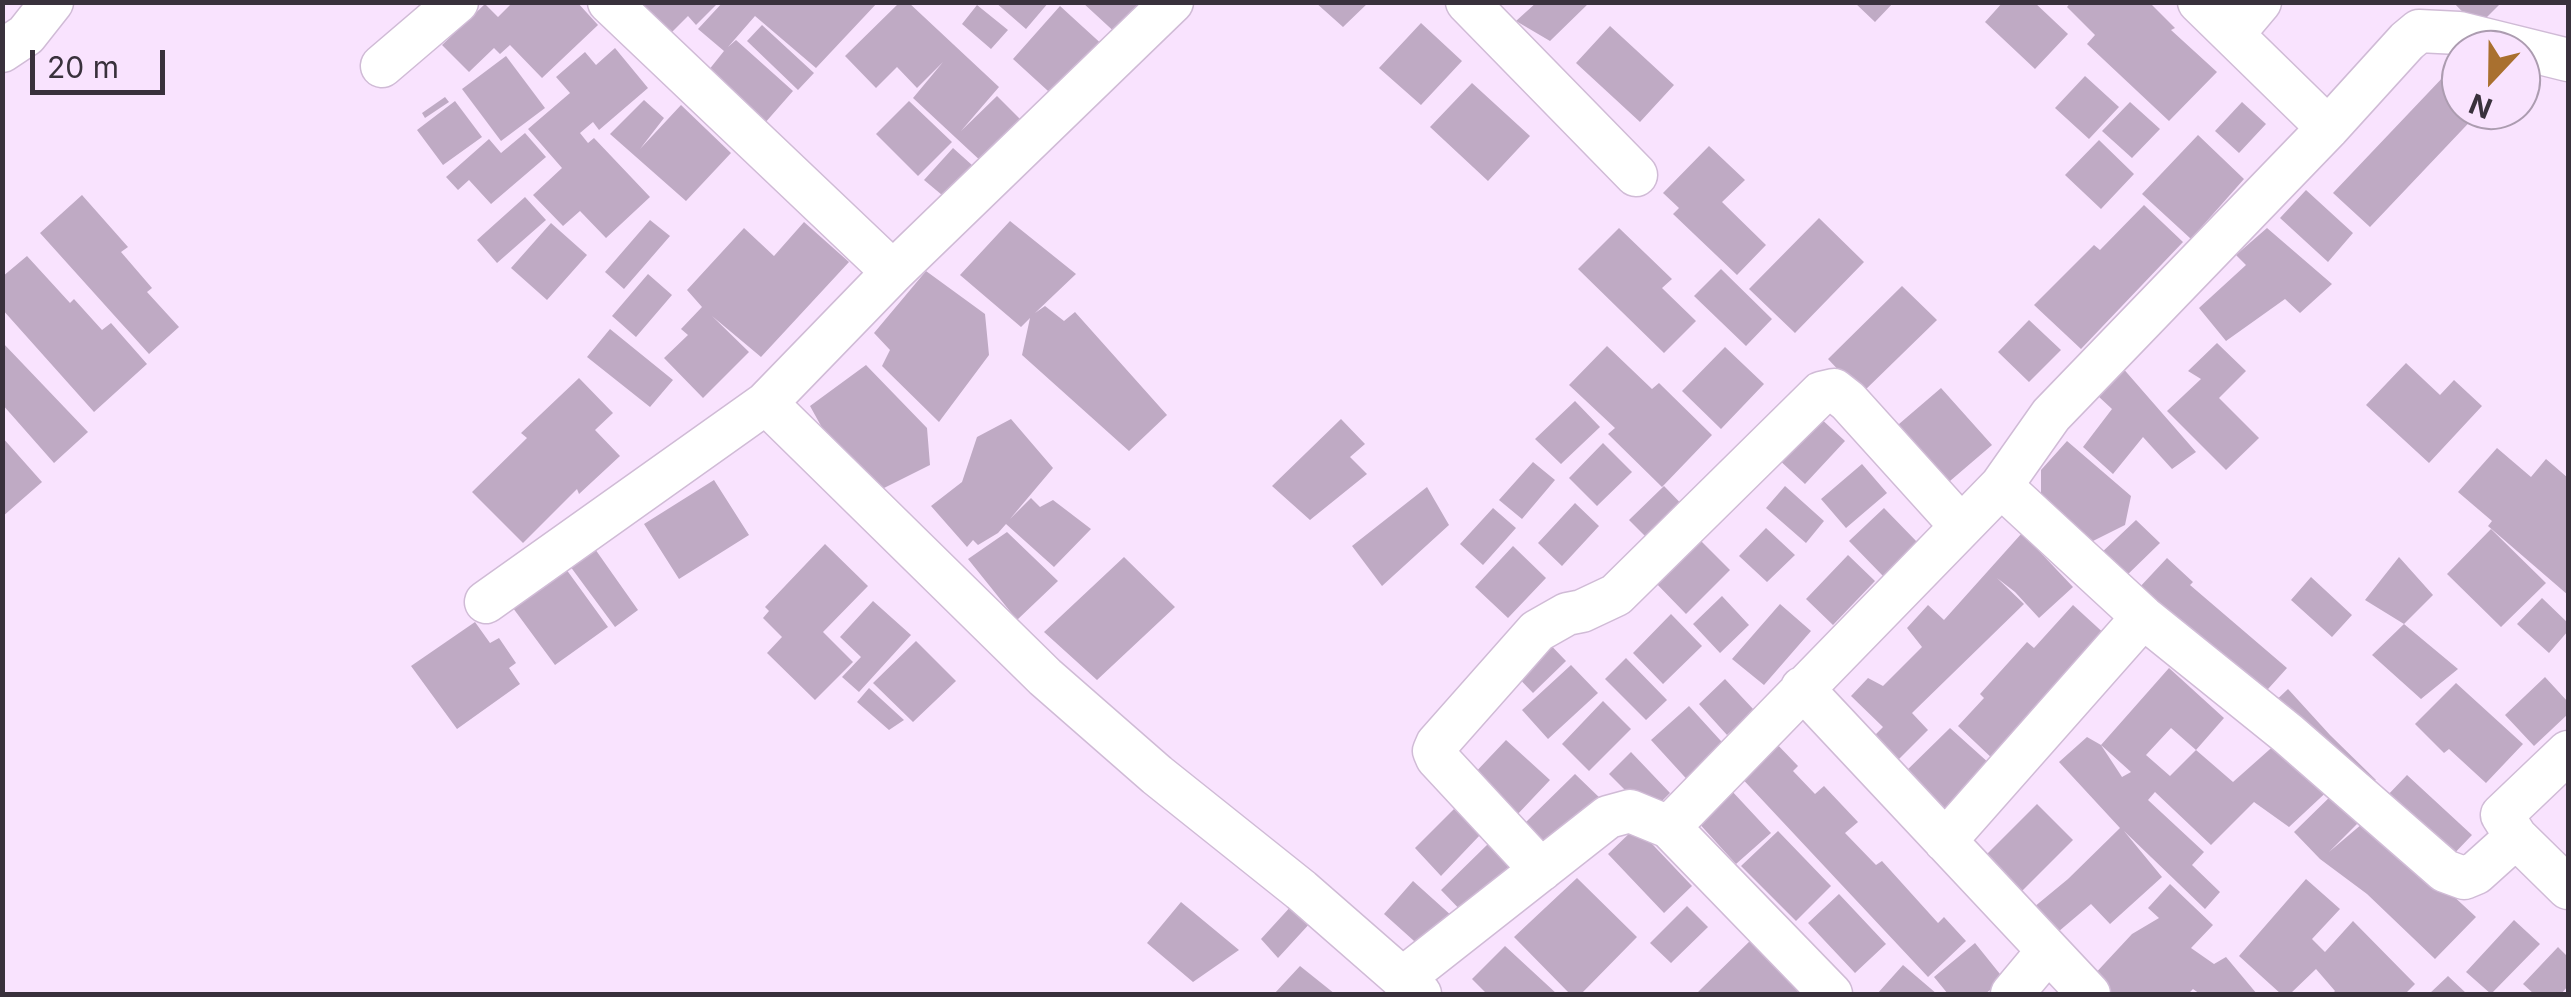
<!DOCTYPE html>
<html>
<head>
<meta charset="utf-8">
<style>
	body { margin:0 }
	#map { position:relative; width:2571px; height:997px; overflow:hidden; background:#f9e3fe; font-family:Inter,sans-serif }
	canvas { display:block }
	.frame { position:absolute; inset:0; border:5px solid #39313c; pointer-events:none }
	.north { position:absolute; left:2441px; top:30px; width:100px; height:100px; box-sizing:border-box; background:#f9e3fe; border:2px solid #ac9cb0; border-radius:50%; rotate:202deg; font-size:28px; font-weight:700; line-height:40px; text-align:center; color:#39313c }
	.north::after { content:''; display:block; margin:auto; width:35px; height:45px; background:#a9702f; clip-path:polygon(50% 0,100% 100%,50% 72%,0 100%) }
	.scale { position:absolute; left:30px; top:50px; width:135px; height:45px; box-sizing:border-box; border:5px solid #39313c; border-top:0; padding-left:12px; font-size:30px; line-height:35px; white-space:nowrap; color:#39313c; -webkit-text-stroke:8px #f9e3fe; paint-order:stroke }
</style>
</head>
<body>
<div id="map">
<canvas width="2571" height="997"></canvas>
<div class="frame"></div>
<div class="north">N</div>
<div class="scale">20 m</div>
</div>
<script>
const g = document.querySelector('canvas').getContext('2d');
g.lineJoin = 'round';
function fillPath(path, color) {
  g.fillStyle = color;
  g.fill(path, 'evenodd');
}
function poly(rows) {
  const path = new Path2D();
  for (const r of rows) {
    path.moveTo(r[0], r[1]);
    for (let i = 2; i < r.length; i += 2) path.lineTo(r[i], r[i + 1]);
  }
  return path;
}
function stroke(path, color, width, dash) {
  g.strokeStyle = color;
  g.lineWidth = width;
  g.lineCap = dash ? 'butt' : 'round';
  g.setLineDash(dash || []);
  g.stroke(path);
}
const building = poly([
	[513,2,577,2,598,25,542,78,510,45,500,54,494,48,469,72,442,45,485,4,498,17],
	[637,2,719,2,696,25,688,16,669,35],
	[723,2,878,2,816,68,755,16,728,47,736,40,793,91,757,132,700,81,724,51,698,29],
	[900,2,908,2,999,87,961,131,997,96,1024,123,984,164,913,98,943,62,917,88,897,67,876,88,845,56],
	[995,2,1049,2,1026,29],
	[1082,2,1156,2,1120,37],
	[1315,2,1369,2,1343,27],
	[1537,2,1590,2,1550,41,1516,21],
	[1854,2,1894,2,1875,22],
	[2003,2,2034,2,2068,34,2035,69,1985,22],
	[2071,2,2149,2,2175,28,2171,30,2217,72,2169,121,2087,44,2095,35,2067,7],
	[2453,2,2502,2,2477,27],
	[977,5,1008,30,991,49,962,24],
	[1060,6,1106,48,1059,101,1013,59],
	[1421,23,1462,61,1421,105,1379,68],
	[762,25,814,73,798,90,747,41],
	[1610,26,1674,85,1640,122,1576,63],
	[615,48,648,88,599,130,593,122,580,133,588,143,594,138,650,197,606,238,580,211,563,226,533,195,562,168,528,129,570,93,556,77,585,52,596,65],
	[506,56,545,108,501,141,462,89],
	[2446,74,2461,88,2461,110,2481,110,2370,227,2333,193],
	[2085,76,2119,107,2089,139,2055,108],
	[1472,83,1530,136,1488,181,1430,127],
	[445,97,449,102,425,118,422,113],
	[644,100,664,118,640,149,681,105,731,153,686,201,610,134],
	[455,101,482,137,443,165,417,130],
	[909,101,952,142,918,176,876,134],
	[2130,102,2160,129,2132,158,2102,131],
	[2242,102,2266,124,2239,153,2215,131],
	[525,133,546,157,491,204,469,180,458,190,446,177,489,139,501,153],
	[2198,135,2244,179,2191,239,2142,194],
	[2099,140,2134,174,2101,209,2065,175],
	[1709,146,1745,180,1722,202,1766,245,1737,275,1673,214,1679,208,1663,193],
	[953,148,982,174,954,205,924,180],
	[2306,190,2353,233,2328,262,2280,218],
	[82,195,128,247,121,252,152,288,147,292,179,327,149,354,40,233],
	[525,197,546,220,497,263,477,240],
	[2144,205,2183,242,2081,349,2034,305,2094,245,2100,250],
	[1819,218,1864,262,1795,333,1749,289],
	[650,220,670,236,624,289,605,272],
	[1010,221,1076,274,1035,313,1045,306,1064,321,1075,312,1167,415,1129,451,1022,355,1030,318,1021,327,960,275],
	[804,222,849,262,761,357,712,316,749,352,703,398,664,358,688,335,681,329,702,307,687,290,744,228,774,256],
	[551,223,587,255,547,300,511,268],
	[1619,228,1672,279,1662,288,1696,321,1664,353,1578,269],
	[2267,228,2332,284,2300,313,2285,299,2226,341,2199,308,2246,265,2236,255],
	[27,256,70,303,74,299,102,330,111,323,147,364,94,412,2,309,2,277],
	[1721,269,1772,319,1746,346,1694,296],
	[926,271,985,314,989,355,939,422,882,366,890,350,874,333],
	[648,274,672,295,636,337,612,316],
	[1902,286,1937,320,1861,394,1828,359],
	[2029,320,2061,350,2029,382,1998,352],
	[610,329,673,380,650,407,587,357],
	[2,342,88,432,54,463,2,404],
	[2217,343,2246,371,2219,398,2259,438,2226,470,2167,411,2201,379,2188,371],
	[1607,346,1652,389,1659,383,1712,435,1662,487,1608,434,1615,428,1569,385],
	[1725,347,1764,384,1721,429,1682,391],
	[2406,363,2440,395,2454,380,2482,406,2429,463,2366,405],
	[866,365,927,428,930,465,876,492,836,453,810,406],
	[2121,366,2196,452,2172,469,2143,437,2113,474,2083,447,2112,409,2098,396],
	[579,378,613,413,595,430,620,456,579,494,577,489,523,543,472,492,527,438,521,433],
	[1941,388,1992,445,1943,487,1892,430],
	[1575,401,1600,427,1561,464,1535,439],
	[1817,415,1845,441,1805,484,1776,457],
	[1011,419,1053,468,1010,519,1031,498,1040,507,1053,500,1091,529,1054,567,1006,524,998,533,978,545,973,540,967,547,931,506,962,482,977,437],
	[1341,419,1365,444,1350,457,1367,474,1310,520,1272,486],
	[2,437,42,482,2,517],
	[2067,441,2131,496,2125,525,2087,544,2041,498,2041,470],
	[1603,443,1632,472,1597,506,1569,478],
	[2497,448,2531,477,2546,459,2568,478,2568,595,2488,526,2492,521,2458,492],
	[1533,462,1555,480,1522,519,1499,500],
	[1862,464,1887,493,1846,528,1821,499],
	[714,480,749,535,679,579,644,524],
	[1664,486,1694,517,1659,550,1629,520],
	[1785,486,1824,521,1806,543,1766,508],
	[1427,487,1449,525,1382,586,1352,546],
	[1575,503,1599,526,1562,566,1538,543],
	[1493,508,1516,528,1483,565,1460,544],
	[1884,508,1918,543,1883,576,1849,541],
	[2136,520,2160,543,2122,580,2099,555],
	[1766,528,1795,555,1767,582,1739,556],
	[2491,529,2546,583,2501,627,2447,574],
	[1007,532,1058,581,1017,620,968,559],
	[2022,533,2073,587,2039,618,2015,592,1997,578,2024,604,1912,713,1928,730,1894,764,1870,740,1883,727,1851,696,1868,678,1883,686,1922,647,1907,628,1928,605,1944,620],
	[1696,536,1730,570,1686,614,1652,579],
	[825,544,868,586,823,632,853,662,815,700,767,653,782,637,763,618,769,611,765,607],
	[1513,546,1546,578,1508,618,1475,587],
	[595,549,638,610,615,627,570,566],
	[1848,555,1875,581,1833,625,1806,599],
	[1124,557,1175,607,1097,680,1044,632],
	[2399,557,2433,595,2404,624,2365,600],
	[2167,558,2193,582,2190,585,2287,668,2259,699,2138,589],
	[566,569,608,627,555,665,513,608],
	[2311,577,2352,615,2332,637,2291,600],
	[1722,596,1749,625,1720,653,1693,624],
	[2542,598,2568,623,2568,631,2549,653,2517,624],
	[873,601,911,635,859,692,842,677,861,657,840,637],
	[1780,604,1811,631,1764,685,1732,659],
	[2073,605,2108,637,1995,761,1958,726,1984,698,1980,694,2027,642,2034,648],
	[1671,614,1702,646,1663,684,1633,653],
	[475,622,490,643,499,638,516,663,509,668,520,684,457,729,411,666],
	[2404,624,2458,669,2421,699,2372,655],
	[1542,636,1566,661,1533,693,1509,668],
	[916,641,956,681,913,722,873,683],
	[1626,658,1667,700,1646,720,1605,679],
	[1571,665,1598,693,1548,739,1522,710],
	[2169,668,2224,718,2196,750,2171,728,2146,755,2170,776,2196,750,2233,782,2287,734,2334,785,2289,827,2254,802,2211,845,2155,792,2148,800,2204,852,2192,865,2220,892,2205,909,2124,831,2162,877,2110,924,2091,904,2045,943,2022,917,2068,879,2120,828,2059,762,2087,737,2101,745,2122,777,2131,772,2101,745],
	[2545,677,2568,702,2568,714,2534,746,2505,715],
	[1725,679,1754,710,1727,735,1699,704],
	[2456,683,2523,744,2486,783,2449,749,2444,753,2415,724],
	[869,688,904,720,889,730,857,702],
	[2288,689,2330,735,2376,780,2358,789,2268,708],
	[1603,701,1631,729,1589,771,1562,744],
	[1689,706,1731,752,1693,786,1651,740],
	[1950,728,1990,764,1941,817,1899,778],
	[1772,739,1798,766,1793,771,1815,794,1824,786,1858,822,1845,833,1876,865,1882,861,1938,923,1944,917,1966,941,1928,977,1736,772],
	[1506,740,1550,780,1515,817,1471,777],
	[1631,752,1670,793,1649,814,1609,774],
	[1575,774,1603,801,1547,849,1525,823],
	[2407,775,2472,835,2449,859,2384,799],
	[2340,787,2367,814,2329,852,2369,818,2476,917,2435,959,2367,894,2320,859,2294,832],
	[1730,789,1771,833,1736,864,1696,820],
	[2037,804,2073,840,2017,896,1981,860],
	[1454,809,1480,835,1441,876,1415,848],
	[1636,827,1692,886,1664,913,1608,854],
	[1778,831,1831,886,1796,921,1741,866],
	[1490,842,1519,871,1469,919,1441,890],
	[1577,878,1637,937,1581,994,1570,994,1514,937],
	[2306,879,2340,909,2312,939,2325,952,2353,921,2415,984,2405,994,2332,994,2335,991,2316,969,2290,994,2281,994,2239,956],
	[1413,881,1453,917,1423,949,1384,914],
	[2170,884,2213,925,2191,948,2214,964,2226,957,2257,994,2200,994,2193,989,2188,994,2110,994,2091,978,2132,934,2159,918,2148,908],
	[1839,894,1886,944,1855,973,1808,923],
	[1181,902,1239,950,1193,982,1147,943],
	[1293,904,1312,921,1278,958,1261,939],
	[1687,906,1708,927,1671,963,1650,943],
	[2514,920,2540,944,2491,994,2466,972],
	[1756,935,1811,994,1700,994,1698,992],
	[1975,943,2004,979,1985,994,1948,994,1934,977],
	[1505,946,1557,994,1487,994,1472,979],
	[2558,947,2568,957,2568,986,2561,994,2534,994,2523,984],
	[1903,965,1937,994,1877,994],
	[1300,966,1335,994,1274,994],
	[2448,976,2467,994,2429,994]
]);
const minor = poly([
	[609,2,893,272],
	[1467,2,1636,175],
	[2199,2,2328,128],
	[2233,34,2260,2],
	[2,51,26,35,52,2],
	[382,66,457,2],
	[766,403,1045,677,1157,775,1301,890,1420,994],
	[2001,486,2143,617,2287,733,2445,871,2464,878,2476,873,2516,837,2502,815,2568,752],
	[486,602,766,403,893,272,1172,2],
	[1802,688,2089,994],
	[1669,827,2001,486,2051,415,2328,128,2407,41,2419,31,2459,33,2568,60],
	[2516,837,2568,888],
	[1945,841,2143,617],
	[1541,870,1437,758,1434,751,1437,744,1537,631,1567,614,1582,611,1616,595,1821,393,1834,390,1848,401,1961,526],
	[1402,979,1608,817,1630,811,1669,827,1831,994],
	[2012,994,2047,952]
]);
fillPath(building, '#bfaac4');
stroke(minor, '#d0bbd6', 45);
stroke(minor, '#fff', 42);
</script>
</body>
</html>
